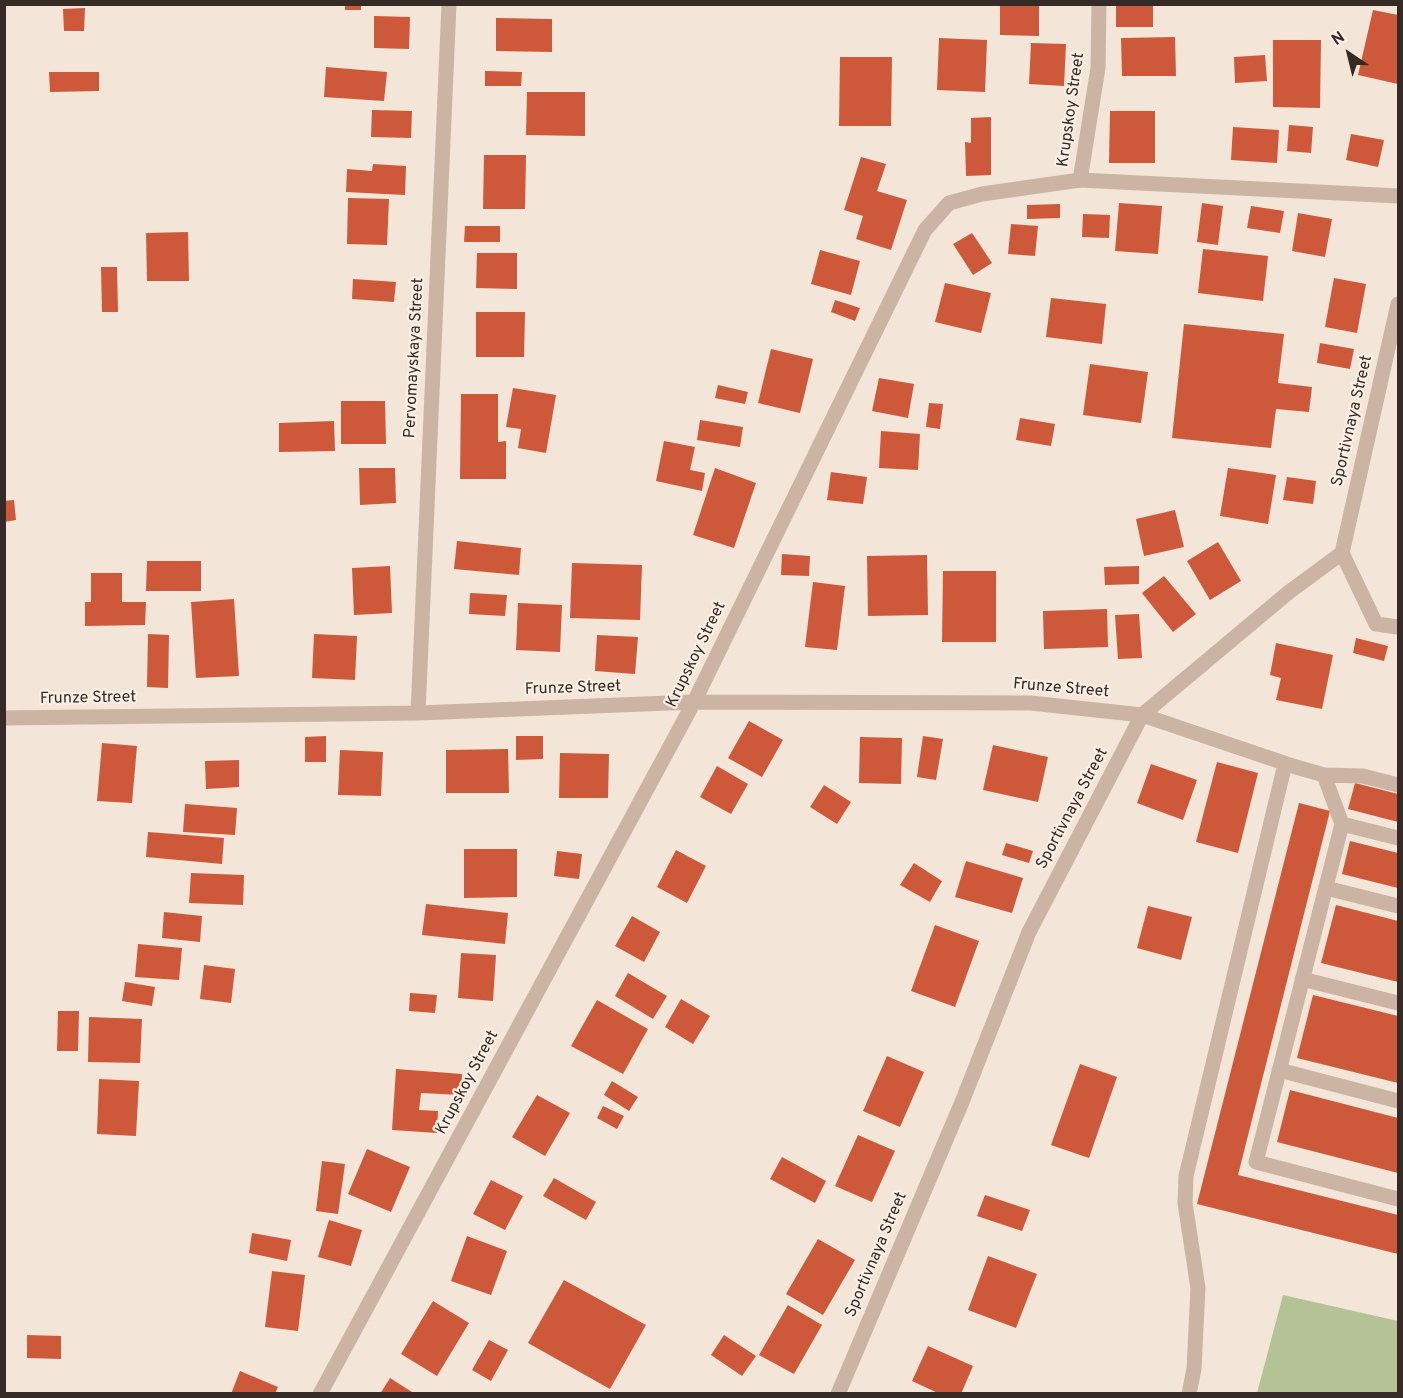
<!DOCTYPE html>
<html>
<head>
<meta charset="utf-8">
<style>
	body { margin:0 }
	#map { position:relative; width:1403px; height:1398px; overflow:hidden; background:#f3e5d7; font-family:Overpass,sans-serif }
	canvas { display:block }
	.frame { position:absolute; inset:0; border:6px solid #352a25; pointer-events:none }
	.north { position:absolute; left:1319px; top:24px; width:60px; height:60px; -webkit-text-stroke:4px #faefe4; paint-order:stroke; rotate:325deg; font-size:16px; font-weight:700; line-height:24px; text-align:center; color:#352a25 }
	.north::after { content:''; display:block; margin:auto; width:21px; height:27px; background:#352a25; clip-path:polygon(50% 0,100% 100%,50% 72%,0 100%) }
</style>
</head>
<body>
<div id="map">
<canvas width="1403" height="1398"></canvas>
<div class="frame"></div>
<div class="north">N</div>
</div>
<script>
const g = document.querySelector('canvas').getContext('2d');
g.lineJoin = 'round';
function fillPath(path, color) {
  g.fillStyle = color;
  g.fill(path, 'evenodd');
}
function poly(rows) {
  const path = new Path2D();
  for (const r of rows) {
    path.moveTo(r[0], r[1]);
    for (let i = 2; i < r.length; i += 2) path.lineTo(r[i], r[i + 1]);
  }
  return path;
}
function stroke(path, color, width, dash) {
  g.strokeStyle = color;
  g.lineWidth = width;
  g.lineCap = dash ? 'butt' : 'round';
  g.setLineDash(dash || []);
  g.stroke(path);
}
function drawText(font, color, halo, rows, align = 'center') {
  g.font = font + ' Overpass,sans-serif';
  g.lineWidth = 4.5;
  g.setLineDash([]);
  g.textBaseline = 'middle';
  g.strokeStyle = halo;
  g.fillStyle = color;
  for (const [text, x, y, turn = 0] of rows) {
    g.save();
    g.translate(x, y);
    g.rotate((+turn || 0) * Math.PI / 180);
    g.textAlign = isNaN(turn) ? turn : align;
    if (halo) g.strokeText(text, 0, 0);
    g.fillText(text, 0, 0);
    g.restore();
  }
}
const green = poly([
	[1283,1295,1398,1321,1398,1393,1257,1393]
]);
const building = poly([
	[345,4,361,4,361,10,345,10],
	[1116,4,1153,4,1153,27,1116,27],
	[1000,5,1039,5,1039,36,1000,35],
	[85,8,84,31,64,31,63,9],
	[1373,10,1398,15,1398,84,1358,75],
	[374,16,410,17,409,49,374,48],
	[496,18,552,19,552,52,496,51],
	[1175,37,1176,76,1122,76,1121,38],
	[939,38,987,40,985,92,937,90],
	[1273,40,1321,40,1320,108,1273,107],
	[1031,43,1066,44,1064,86,1029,84],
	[1265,55,1267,81,1235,83,1234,57],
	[840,57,892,57,891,126,839,126],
	[326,67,387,72,384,101,324,97],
	[485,71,522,72,521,86,485,86],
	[49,72,99,72,99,91,50,92],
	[527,92,585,92,585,136,526,135],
	[372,110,412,111,411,138,371,137],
	[1110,111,1155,111,1155,163,1109,163],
	[991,117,991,175,966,176,965,142,971,143,971,118],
	[1289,125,1313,127,1311,153,1287,151],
	[1233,127,1279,130,1277,163,1231,160],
	[1351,134,1384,140,1378,167,1346,160],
	[484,155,526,155,525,209,483,209],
	[861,157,886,164,877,191,907,200,891,250,856,239,863,216,844,210],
	[373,164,406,166,405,195,346,192,347,169,372,171],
	[348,198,389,199,387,245,347,244],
	[1119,203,1162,206,1158,254,1115,251],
	[1202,203,1223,206,1218,245,1197,242],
	[1060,204,1060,218,1027,219,1027,205],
	[1251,206,1284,211,1280,233,1247,228],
	[1298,213,1332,219,1325,257,1292,251],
	[1083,214,1110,215,1109,238,1082,237],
	[1011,224,1038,226,1035,256,1008,254],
	[465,226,500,226,500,242,464,242],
	[188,232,189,281,147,281,146,233],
	[972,233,992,263,973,275,953,244],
	[1203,249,1268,256,1263,301,1198,293],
	[820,250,860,261,851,295,811,284],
	[477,253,517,253,517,289,476,288],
	[101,267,117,267,118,312,102,312],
	[1334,278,1366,284,1357,333,1325,327],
	[353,279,396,282,394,302,352,299],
	[945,283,991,293,981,333,935,322],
	[1051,298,1106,304,1102,344,1046,337],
	[835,300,860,308,855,321,831,312],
	[476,312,525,312,524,357,476,357],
	[1184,324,1284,334,1278,383,1312,387,1309,412,1276,409,1271,448,1172,438],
	[1320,343,1354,349,1350,369,1317,363],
	[771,349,813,359,800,413,758,403],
	[1090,364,1148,372,1141,423,1083,415],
	[879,378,914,384,908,418,872,411],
	[718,385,748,392,745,404,715,398],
	[513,388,556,395,546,453,518,448,521,429,506,427],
	[461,394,498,394,498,442,506,441,506,479,460,479],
	[341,401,385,401,386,444,341,444],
	[929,403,943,404,940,429,926,427],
	[1020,418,1055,424,1051,446,1016,440],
	[700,420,743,427,740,447,697,440],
	[334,421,335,451,279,452,279,423],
	[881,431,920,434,918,470,879,468],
	[664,441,695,447,690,470,705,473,702,491,656,481],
	[359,468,395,468,396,503,360,505],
	[715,468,756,483,734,548,693,535],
	[1228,468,1276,475,1268,524,1220,516],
	[831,472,867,477,863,504,827,500],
	[1287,477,1316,481,1313,504,1283,500],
	[14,500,16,520,4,522,4,501],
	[1175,510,1184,547,1144,556,1136,519],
	[457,541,521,548,519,575,454,569],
	[1218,542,1241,581,1210,600,1187,561],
	[782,554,810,556,809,576,781,575],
	[927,555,928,615,868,616,867,556],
	[147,561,201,561,201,591,146,591],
	[572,563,642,565,640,620,570,618],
	[390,566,392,613,354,615,352,568],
	[1139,566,1139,584,1105,585,1104,567],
	[943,571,996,571,996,642,942,642],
	[91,573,122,573,122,602,146,602,145,625,85,626,85,602,91,602],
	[1164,576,1196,614,1173,632,1142,593],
	[813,582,845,586,837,650,805,647],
	[470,593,507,595,505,616,469,614],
	[234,599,239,676,196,678,191,602],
	[518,603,562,605,560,652,516,650],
	[1107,609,1108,647,1044,649,1043,611],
	[1139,614,1142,658,1118,659,1115,615],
	[148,634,169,635,168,688,147,687],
	[314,634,357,636,355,680,312,678],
	[597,635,638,637,635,674,595,671],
	[1356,638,1388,646,1384,661,1353,653],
	[1276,643,1333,655,1322,709,1276,700,1281,678,1270,675],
	[749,721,783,740,762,777,728,758],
	[326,736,326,762,305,762,305,737],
	[516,736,543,736,543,759,516,760],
	[923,736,943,739,936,780,917,777],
	[860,737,902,738,901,784,859,783],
	[102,743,137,746,132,803,97,801],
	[993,745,1048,757,1038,802,983,790],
	[508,749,509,793,446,793,446,750],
	[340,750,383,752,381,796,338,795],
	[560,753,609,754,608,798,559,798],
	[239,760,239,787,206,789,205,761],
	[1217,762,1258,773,1238,853,1196,842],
	[1151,764,1197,780,1183,820,1137,803],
	[717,766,748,784,731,814,700,797],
	[1355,783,1398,794,1398,822,1348,809],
	[824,785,851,802,837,824,810,807],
	[1299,803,1330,811,1238,1175,1398,1215,1398,1254,1197,1204],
	[185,804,237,808,235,835,183,832],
	[148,832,224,838,222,864,146,857],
	[1350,841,1398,853,1398,888,1342,874],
	[1006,843,1033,851,1029,863,1002,855],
	[464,849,517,849,517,897,464,898],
	[676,850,706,866,687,903,657,887],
	[557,851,582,854,579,879,554,876],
	[966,861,1023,878,1012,913,955,897],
	[914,863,942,881,930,902,900,885],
	[191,873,244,875,243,905,189,903],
	[426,904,508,913,505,944,422,935],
	[1336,905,1398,921,1398,982,1321,963],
	[1148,906,1192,917,1181,960,1137,948],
	[164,912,202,916,200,942,162,938],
	[632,916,660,932,644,962,615,946],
	[935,925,979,941,955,1007,911,991],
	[138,944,182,948,179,980,135,977],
	[461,953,496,955,493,1001,458,998],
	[204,965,235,969,231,1003,200,999],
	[628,973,667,996,653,1019,615,996],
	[125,982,155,987,152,1006,122,1001],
	[410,993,437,995,435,1013,409,1011],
	[1313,995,1398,1016,1398,1083,1297,1058],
	[681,999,710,1016,693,1044,665,1027],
	[597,1000,648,1029,623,1074,571,1046],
	[58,1011,79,1011,78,1051,57,1051],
	[89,1017,142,1019,140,1063,88,1062],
	[887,1056,924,1072,900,1127,863,1111],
	[1080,1064,1117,1077,1089,1158,1051,1145],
	[396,1069,462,1074,461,1095,421,1093,419,1110,438,1111,437,1133,392,1130],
	[99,1079,139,1081,136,1136,97,1134],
	[612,1081,638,1097,629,1111,604,1095],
	[1290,1090,1398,1118,1398,1173,1277,1142],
	[537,1095,570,1113,545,1156,512,1137],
	[603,1106,624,1116,617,1129,597,1118],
	[858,1135,895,1151,872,1202,835,1186],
	[367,1149,410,1167,391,1212,348,1194],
	[782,1157,826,1181,815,1203,770,1179],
	[322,1161,345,1164,338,1214,316,1211],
	[554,1178,596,1202,586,1220,543,1196],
	[491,1180,523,1196,505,1230,473,1214],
	[985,1195,1030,1210,1022,1231,977,1216],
	[329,1220,362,1230,351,1266,318,1257],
	[252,1233,291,1240,287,1261,249,1253],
	[467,1236,507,1251,491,1295,451,1281],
	[818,1239,855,1260,823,1315,786,1294],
	[988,1256,1037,1274,1016,1328,968,1310],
	[272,1271,305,1275,298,1331,265,1327],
	[564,1280,646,1325,610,1389,528,1343],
	[433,1301,469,1323,437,1376,401,1354],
	[788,1305,822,1325,794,1374,759,1355],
	[27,1335,61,1336,61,1359,27,1358],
	[724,1335,756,1356,742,1376,711,1355],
	[489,1340,508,1350,491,1381,472,1370],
	[928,1346,973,1366,961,1394,940,1394,912,1381],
	[240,1371,278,1387,275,1394,231,1394],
	[390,1378,415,1394,380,1394]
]);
const service = poly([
	[1080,180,1398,196],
	[1296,767,1324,775,1363,776,1398,785],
	[1324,775,1342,824,1256,1162,1398,1199],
	[1342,824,1398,838],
	[1326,888,1398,906],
	[1302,979,1398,1003],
	[1279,1070,1398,1101]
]);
const minor = poly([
	[1342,553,1376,624,1398,627],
	[418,713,449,4],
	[4,718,418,713,694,702,1031,703,1142,715,1296,767],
	[320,1394,694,702,925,230,949,203,982,194,1080,180,1098,68,1099,4],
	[838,1394,962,1102,1029,932,1142,715,1289,592,1342,553,1398,304],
	[1189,1394,1194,1369,1198,1288,1185,1203,1186,1176,1285,764]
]);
const streetNames = [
	["Krupskoy Street",1072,110,-82],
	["Pervomayskaya Street",415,358,-87],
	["Sportivnaya Street",1353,421,-77],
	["Krupskoy Street",697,655,-64],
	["Frunze Street",573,689,-2],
	["Frunze Street",1061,689,5],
	["Frunze Street",88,699,-1],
	["Sportivnaya Street",1073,809,-62],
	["Krupskoy Street",468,1083,-62],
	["Sportivnaya Street",877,1255,-67]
];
fillPath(green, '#b5c296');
fillPath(building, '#ce593a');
stroke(service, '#cbb4a3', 15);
stroke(minor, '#cbb4a3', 15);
drawText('16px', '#352a25', '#faefe4', streetNames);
</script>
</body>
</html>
